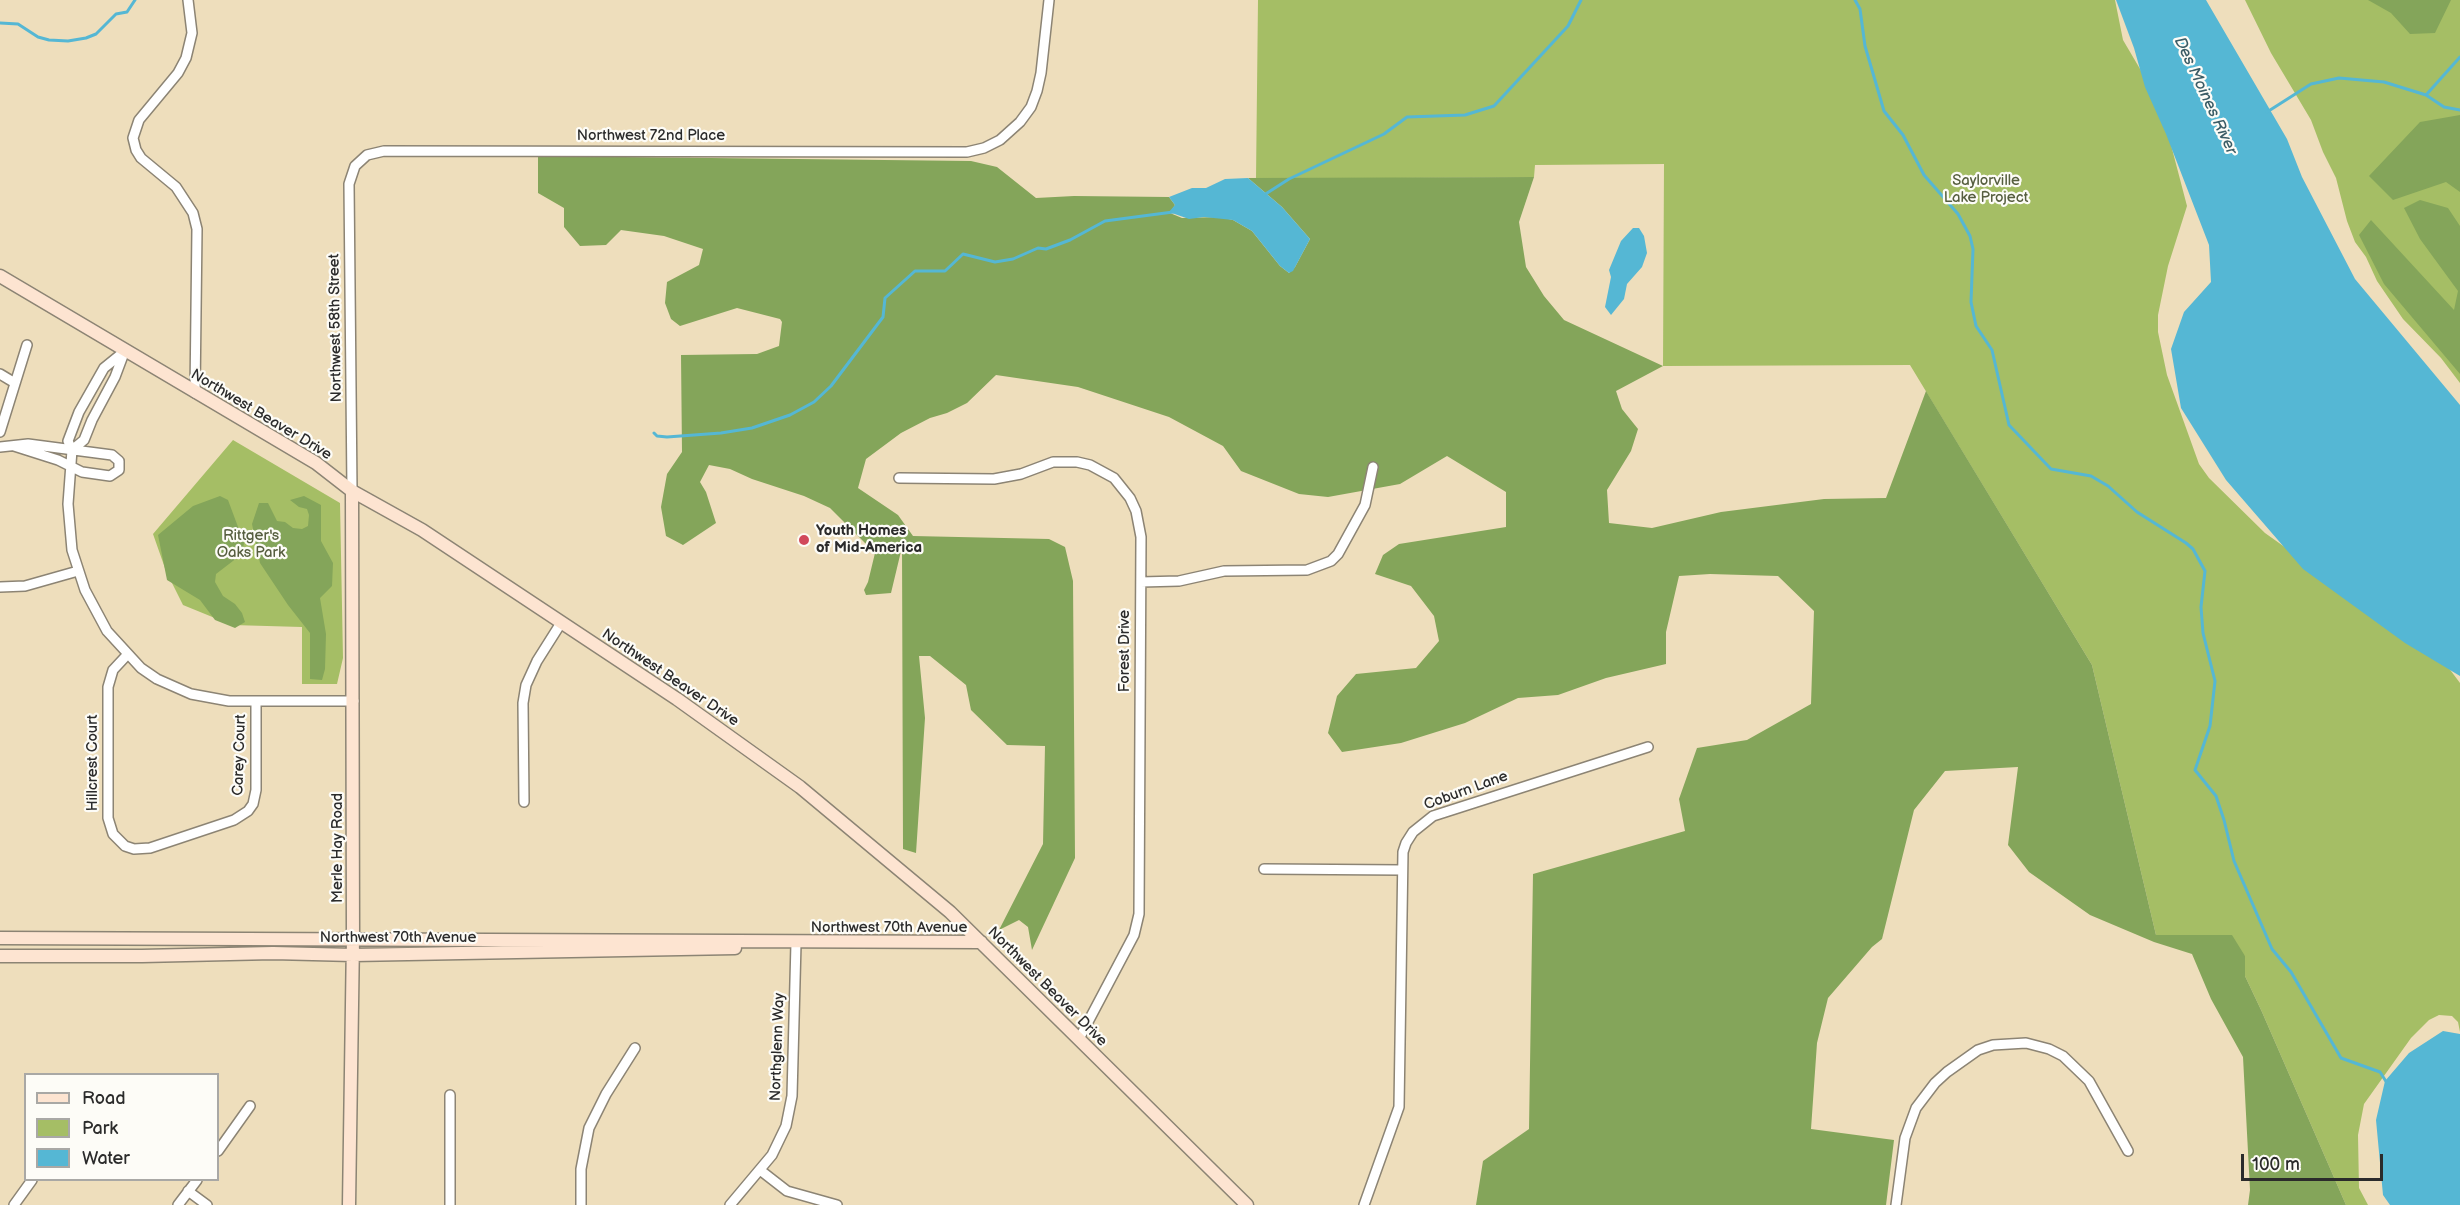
<!DOCTYPE html>
<html>
<head>
<meta charset="utf-8">
<style>
	body { margin:0 }
	#map { position:relative; width:2460px; height:1205px; overflow:hidden; background:#eedebc; font-family:"Balsamiq Sans",sans-serif }
	canvas { display:block }
	.legend { position:absolute; left:24px; top:1073px; width:195px; height:108px; box-sizing:border-box; background:#fdfcf7; border:2px solid #a9a8a5; margin:0; padding:8px 10px; list-style:none; font-size:18px; color:#2b2b2b }
	.legend li { display:flex; align-items:center; gap:12px; height:30px }
	.legend b { width:30px; border:2px solid #a9a8a5 }
	.scale { position:absolute; left:2241px; top:1154px; width:142px; height:27px; box-sizing:border-box; border:3px solid #2b2b2b; border-top:0; padding-left:8px; font-size:18px; line-height:21px; white-space:nowrap; color:#2b2b2b; -webkit-text-stroke:4px #fdfcf7; paint-order:stroke }
</style>
</head>
<body>
<div id="map">
<canvas width="2460" height="1205"></canvas>
<ul class="legend">
<li><b style="height:8px;background:#fde4d1"></b>Road</li>
<li><b style="height:16px;background:#a5be65"></b>Park</li>
<li><b style="height:16px;background:#55b7d4"></b>Water</li>
</ul>
<div class="scale">100 m</div>
</div>
<script>
const g = document.querySelector('canvas').getContext('2d');
g.lineJoin = 'round';
function fillPath(path, color) {
  g.fillStyle = color;
  g.fill(path, 'evenodd');
}
function poly(rows) {
  const path = new Path2D();
  for (const r of rows) {
    path.moveTo(r[0], r[1]);
    for (let i = 2; i < r.length; i += 2) path.lineTo(r[i], r[i + 1]);
  }
  return path;
}
function stroke(path, color, width, dash) {
  g.strokeStyle = color;
  g.lineWidth = width;
  g.lineCap = dash ? 'butt' : 'round';
  g.setLineDash(dash || []);
  g.stroke(path);
}
function drawText(font, color, halo, rows, align = 'center') {
  g.font = font + ' "Balsamiq Sans",sans-serif';
  g.lineWidth = 4.5;
  g.setLineDash([]);
  g.textBaseline = 'middle';
  g.strokeStyle = halo;
  g.fillStyle = color;
  for (const [text, x, y, turn = 0] of rows) {
    g.save();
    g.translate(x, y);
    g.rotate((+turn || 0) * Math.PI / 180);
    g.textAlign = isNaN(turn) ? turn : align;
    if (halo) g.strokeText(text, 0, 0);
    g.fillText(text, 0, 0);
    g.restore();
  }
}
const green = poly([
	[1258,0,2115,0,2123,40,2153,91,2165,122,2187,206,2168,266,2158,315,2158,332,2167,375,2199,464,2209,478,2265,533,2442,659,2460,683,2460,1032,2458,1022,2452,1016,2439,1015,2429,1020,2411,1038,2364,1104,2358,1135,2359,1188,2368,1205,2346,1205,2262,1012,2245,976,2245,956,2156,935,2092,665,1910,365,1663,366,1664,164,1535,165,1534,177,1256,179],
	[2245,0,2460,0,2460,383,2441,358,2403,319,2377,281,2366,257,2355,242,2347,221,2336,178,2323,152,2311,120,2271,53],
	[233,440,340,503,343,658,337,684,302,684,302,627,232,625,183,605,166,571,153,534]
]);
const forest = poly([
	[2368,0,2451,0,2435,33,2410,34,2391,13],
	[2460,115,2460,192,2446,182,2393,200,2369,176,2420,122],
	[538,156,971,161,997,167,1036,198,1074,196,1169,197,1175,205,1170,213,1182,218,1219,217,1233,220,1252,231,1280,266,1289,273,1295,267,1310,239,1282,207,1248,178,1534,177,1519,222,1526,267,1544,296,1564,320,1663,366,1616,391,1622,409,1638,429,1631,451,1607,490,1609,523,1652,528,1721,512,1824,499,1886,498,1926,391,2092,665,2156,935,2232,935,2245,956,2245,976,2262,1012,2346,1205,2248,1205,2250,1190,2243,1057,2211,999,2192,954,2154,942,2090,915,2029,872,2008,845,2018,767,1945,771,1914,810,1882,939,1872,947,1828,998,1817,1043,1811,1129,1894,1140,1886,1205,1476,1205,1483,1161,1529,1129,1533,874,1685,831,1679,799,1697,748,1747,740,1811,704,1814,611,1778,576,1710,574,1679,576,1666,632,1666,664,1606,678,1558,695,1518,698,1465,723,1401,743,1342,752,1328,733,1337,696,1356,674,1416,668,1439,641,1434,616,1411,586,1375,574,1383,555,1399,544,1506,527,1506,492,1447,456,1400,484,1328,497,1299,494,1241,471,1223,446,1169,417,1078,387,996,375,967,403,947,413,930,418,901,433,866,459,858,488,898,515,913,536,1049,539,1065,547,1073,581,1075,858,1032,950,1028,927,1019,920,999,930,1043,844,1045,746,1007,745,971,710,966,685,930,656,919,656,925,718,916,853,903,849,902,547,891,593,866,595,864,590,868,582,875,553,830,508,804,496,752,479,730,469,709,465,700,482,706,492,716,523,683,545,666,536,661,507,667,474,682,452,681,355,757,354,779,346,782,322,780,319,737,308,680,326,671,319,665,303,667,282,699,265,703,249,664,236,621,230,606,245,580,246,564,227,564,208,538,193],
	[2420,200,2448,208,2460,226,2460,374,2384,284,2359,235,2371,220,2454,310,2458,291,2420,239,2404,208],
	[220,496,228,500,244,543,242,554,216,574,215,582,223,596,235,604,242,613,245,622,235,628,215,620,200,600,167,580,158,535,193,506],
	[304,496,321,505,321,541,333,563,332,586,320,598,326,634,325,669,322,680,310,679,310,633,288,605,260,563,252,524,259,503,268,503,277,521,285,522,293,528,302,529,308,526,309,515,307,509,299,507,290,500]
]);
const water = poly([
	[2116,0,2206,0,2287,139,2302,177,2355,279,2460,405,2460,676,2405,643,2303,569,2226,480,2181,408,2171,349,2184,312,2211,282,2209,245,2166,134,2145,87,2134,48],
	[1248,178,1282,207,1310,239,1293,271,1289,273,1280,266,1252,231,1233,220,1204,217,1189,219,1169,212,1175,205,1169,197,1192,188,1206,188,1225,179],
	[1633,228,1639,228,1644,236,1647,253,1642,267,1627,284,1624,299,1611,315,1605,307,1611,277,1609,270,1621,241],
	[2443,1031,2460,1034,2460,1205,2390,1205,2383,1195,2376,1120,2385,1081,2409,1053]
]);
const stream = poly([
	[1855,0,1860,9,1865,46,1884,111,1903,135,1924,175,1958,214,1970,236,1973,249,1971,302,1976,326,1992,350,2009,425,2051,469,2091,476,2108,486,2137,512,2186,543,2193,549,2205,571,2201,607,2203,633,2215,681,2210,726,2195,770,2216,796,2224,820,2234,861,2272,949,2291,972,2341,1058,2380,1072,2387,1083],
	[0,23,18,24,38,37,49,40,68,41,86,38,96,34,116,14,127,12,135,0],
	[2426,95,2460,57],
	[2267,112,2311,84,2339,78,2384,82,2426,95,2444,107,2460,110],
	[1264,195,1289,179,1384,134,1407,117,1465,115,1494,106,1568,26,1581,0],
	[654,433,657,436,667,437,721,433,752,428,790,415,814,402,831,386,883,317,885,298,915,271,945,271,963,254,995,262,1013,259,1038,248,1046,249,1070,240,1105,221,1173,212]
]);
const street = poly([
	[188,0,192,33,186,58,178,73,139,120,133,138,136,150,141,158,176,187,193,213,197,229,195,393],
	[125,351,104,368,79,412,68,441,72,450,68,504,72,550,85,590,107,631,141,668,157,679,191,694,229,701,354,701],
	[0,374,15,383],
	[0,432,27,345],
	[0,447,28,444,112,455,119,461,119,470,110,476,82,472,58,460,14,446],
	[72,450,84,440,92,420,115,377,124,353],
	[899,478,994,479,1021,474,1053,462,1077,462,1090,465,1114,478,1130,498,1136,511,1141,537,1139,914,1134,935,1079,1039],
	[352,491,349,184,355,166,367,155,384,151,967,152,984,148,1000,140,1020,122,1031,107,1037,91,1041,73,1049,0],
	[1141,582,1179,581,1224,571,1307,570,1331,561,1338,554,1365,505,1373,467],
	[0,587,25,586,78,571],
	[127,655,113,670,108,687,108,818,113,834,125,846,134,849,150,848,234,820,248,811,253,804,256,790,256,701],
	[524,802,523,703,526,685,537,661,561,623],
	[1264,869,1402,870],
	[450,1095,450,1205],
	[218,1151,250,1106],
	[760,1170,787,1191,837,1205],
	[188,1191,207,1205],
	[14,1205,32,1180],
	[178,1205,197,1180],
	[581,1205,581,1169,589,1128,606,1094,635,1048],
	[730,1205,772,1155,786,1126,792,1096,796,943],
	[1364,1205,1399,1107,1403,852,1406,843,1413,832,1433,816,1648,747],
	[1896,1205,1905,1138,1916,1108,1935,1083,1947,1072,1978,1050,1993,1045,2026,1043,2049,1049,2063,1056,2089,1081,2128,1151]
]);
const secondary = poly([
	[0,276,316,463,352,491,422,530,677,699,800,787,950,912,1247,1205],
	[0,938,981,942],
	[0,956,142,956,273,953,353,955,735,948],
	[349,1205,353,938,352,491]
]);
const markers = [
	[804,540,6,"#d1495b"]
];
const streetNames = [
	["Northwest 72nd Place",651,136],
	["Northwest 58th Street",336,328,-91],
	["Northwest Beaver Drive",261,415,31],
	["Forest Drive",1125,651,-90],
	["Northwest Beaver Drive",670,678,34],
	["Carey Court",240,755,-88],
	["Hillcrest Court",93,763,-90],
	["Coburn Lane",1466,791,-20],
	["Merle Hay Road",338,848,-90],
	["Northwest 70th Avenue",889,928],
	["Northwest 70th Avenue",398,938],
	["Northwest Beaver Drive",1047,987,45],
	["Northglenn Way",778,1047,-88]
];
const parkNames = [
	["Saylorville",1986,181],
	["Lake Project",1986,198],
	["Rittger's",251,536],
	["Oaks Park",251,553]
];
const poiNames = [
	["Youth Homes",816,531],
	["of Mid-America",816,548]
];
const waterNames = [
	["Des Moines River",2205,96,65]
];
fillPath(green, '#a5be65');
fillPath(forest, '#84a55a');
fillPath(water, '#55b7d4');
stroke(stream, '#55b7d4', 3);
stroke(street, '#8c8474', 12);
stroke(secondary, '#8c8474', 15);
stroke(street, '#fff', 9);
stroke(secondary, '#fde4d1', 12);
for (const [x, y, r, color] of markers) {
  const dot = new Path2D();
  dot.arc(x, y, r, 0, 2 * Math.PI);
  g.fillStyle = color;
  g.fill(dot);
  stroke(dot, '#fdfcf7', 2);
}
drawText('15px', '#2b2b2b', '#fdfcf7', streetNames);
drawText('15px', '#565e3f', '#fdfcf7', parkNames);
drawText('bold 15px', '#2b2b2b', '#fdfcf7', poiNames, 'left');
drawText('italic 16px', '#3a5c66', '#fdfcf7', waterNames);
</script>
</body>
</html>
